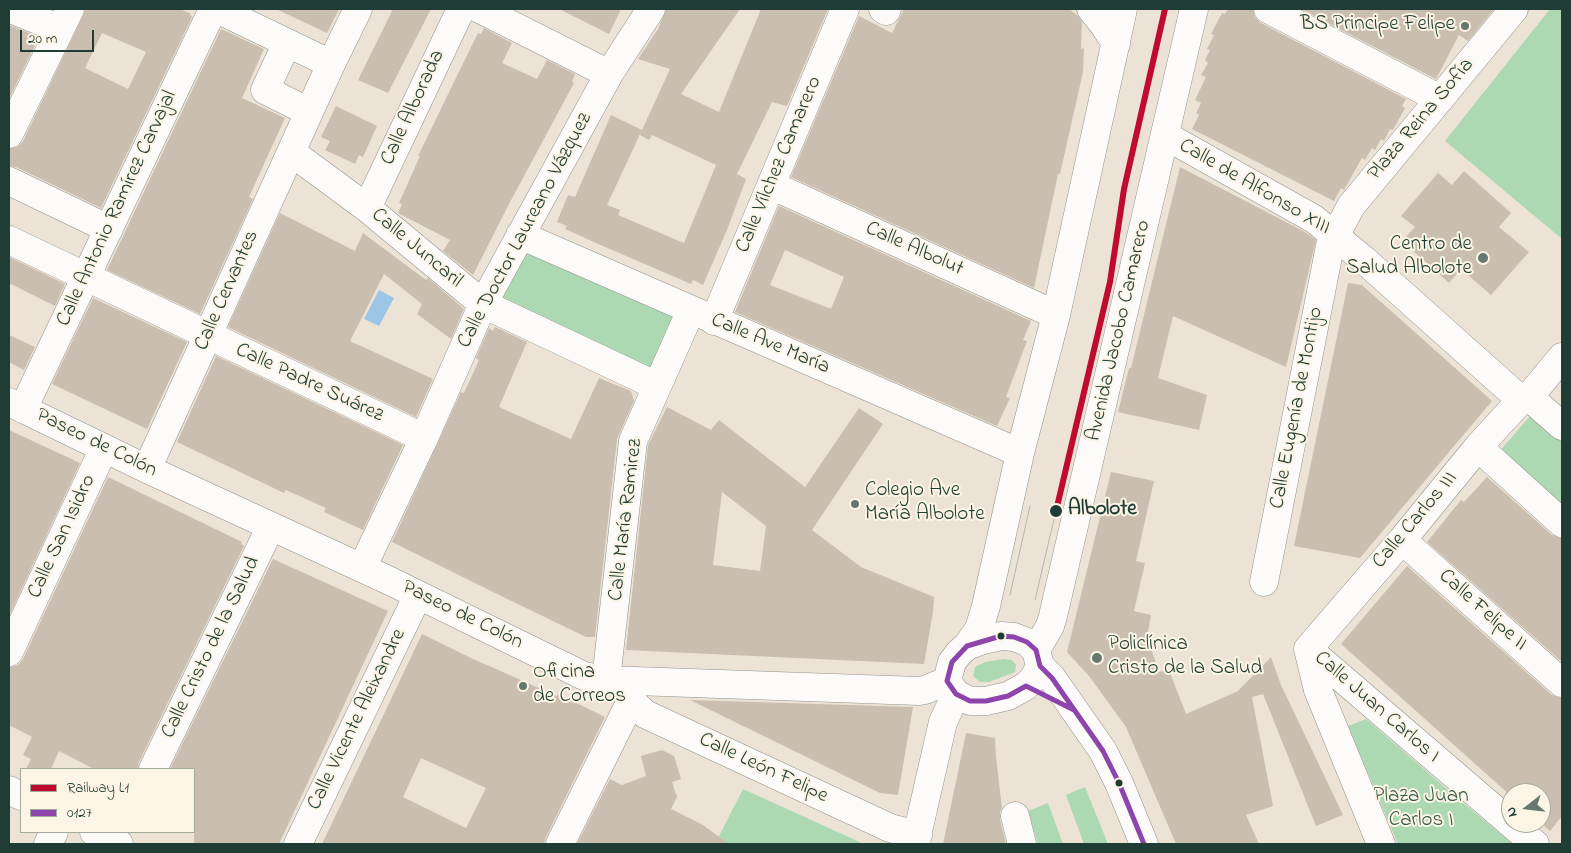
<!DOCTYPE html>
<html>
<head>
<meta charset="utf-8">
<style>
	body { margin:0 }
	#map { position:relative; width:1571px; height:853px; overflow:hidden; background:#ece3d6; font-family:"Indie Flower",sans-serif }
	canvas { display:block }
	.frame { position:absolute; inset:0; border:10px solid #1f3d34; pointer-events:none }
	.legend { position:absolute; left:20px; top:768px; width:175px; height:65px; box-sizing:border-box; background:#fcf5e5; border:1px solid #a4ab9e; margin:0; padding:6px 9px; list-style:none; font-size:15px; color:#1f3d34 }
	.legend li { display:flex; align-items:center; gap:10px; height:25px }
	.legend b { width:25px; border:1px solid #a4ab9e }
	.north { position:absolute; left:1501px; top:783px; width:50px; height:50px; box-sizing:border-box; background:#fcf5e5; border:1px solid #a4ab9e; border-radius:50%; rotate:254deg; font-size:14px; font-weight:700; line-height:20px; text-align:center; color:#1f3d34 }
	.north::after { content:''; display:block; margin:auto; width:18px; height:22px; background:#67776d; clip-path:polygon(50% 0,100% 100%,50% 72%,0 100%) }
	.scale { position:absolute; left:20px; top:30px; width:74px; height:22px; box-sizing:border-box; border:2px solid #1f3d34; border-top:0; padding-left:6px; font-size:15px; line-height:18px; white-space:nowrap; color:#1f3d34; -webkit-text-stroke:4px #fcf5e5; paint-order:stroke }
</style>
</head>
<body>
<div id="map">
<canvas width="1571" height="853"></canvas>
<div class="frame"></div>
<ul class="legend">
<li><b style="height:6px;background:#c00b31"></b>Railway L1</li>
<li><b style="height:6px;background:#8e44ad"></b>0127</li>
</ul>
<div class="north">N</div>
<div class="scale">20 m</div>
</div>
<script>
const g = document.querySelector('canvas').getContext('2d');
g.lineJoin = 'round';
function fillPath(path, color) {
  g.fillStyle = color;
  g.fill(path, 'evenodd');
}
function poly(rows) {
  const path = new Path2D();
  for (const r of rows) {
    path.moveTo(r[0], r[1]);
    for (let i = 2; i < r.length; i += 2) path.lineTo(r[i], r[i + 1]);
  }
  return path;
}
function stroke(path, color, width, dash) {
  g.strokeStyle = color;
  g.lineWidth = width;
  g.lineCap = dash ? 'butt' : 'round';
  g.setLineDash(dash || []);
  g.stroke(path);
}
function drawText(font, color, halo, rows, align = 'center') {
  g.font = font + ' "Indie Flower",sans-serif';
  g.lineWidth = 4;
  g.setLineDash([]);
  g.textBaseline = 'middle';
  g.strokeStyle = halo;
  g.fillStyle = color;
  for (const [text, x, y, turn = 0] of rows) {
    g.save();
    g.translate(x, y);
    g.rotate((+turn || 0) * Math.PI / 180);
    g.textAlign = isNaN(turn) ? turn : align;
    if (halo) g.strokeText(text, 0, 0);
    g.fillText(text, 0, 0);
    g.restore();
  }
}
const green = poly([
	[1550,9,1562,9,1562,239,1445,141],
	[528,251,674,316,654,366,650,368,502,298],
	[1531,415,1562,442,1562,512,1498,453],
	[1004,659,1012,660,1016,665,1015,672,989,682,980,682,973,676,975,667,985,662],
	[1366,719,1462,802,1513,844,1398,844,1348,726],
	[1085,787,1108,844,1084,844,1066,795],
	[743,789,864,844,715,844],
	[1048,803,1063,844,1038,844,1028,811]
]);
const water = poly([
	[379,290,394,298,379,326,364,319]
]);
const building = poly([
	[86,9,180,9,191,14,190,15,192,17,101,208,16,167,9,166,9,149,17,147,23,141],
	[102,33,146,52,128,89,85,68],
	[276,9,339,9,327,33],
	[393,9,431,9,388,93,358,80],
	[559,9,621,9,609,34],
	[666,9,740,9,681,94,719,112,761,9,828,9,787,106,772,102,737,174,746,179,727,230,703,285,693,280,691,284,596,243,565,229,567,226,557,222,568,195,575,197,611,115,642,130,670,69,638,59,658,29],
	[642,130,640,135,649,140,652,135,716,165,684,243,618,215,620,210,607,205],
	[904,9,1069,9,1077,15,1082,22,1081,49,1084,48,1083,72,1060,174,1058,174,1034,288,791,177,859,16,892,33],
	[1228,9,1253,9,1255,17,1261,23,1406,99,1402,106,1405,108,1393,130,1390,129,1384,141,1381,139,1375,150,1372,148,1365,160,1362,158,1344,190,1341,188,1334,201,1192,129,1199,115,1196,113,1201,103,1195,100,1206,77,1201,75,1208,63,1205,60,1210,50,1207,49,1214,35,1211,34,1222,13,1225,14],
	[1301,9,1494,9,1468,41,1459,35,1436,79],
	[9,25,39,37,9,99],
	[484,28,512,43,502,63,537,79,547,60,575,74,572,82,574,83,509,204,473,275,443,251,450,240,398,213,402,204,399,203,420,156,418,156,471,47,478,33,481,34],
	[221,29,264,49,242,98,285,118,249,197,253,199,200,314,107,270],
	[336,106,377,126,363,157,359,155,355,164,325,150,330,141,321,137],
	[1180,167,1305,232,1316,240,1286,367,1173,316,1158,378,1207,395,1199,430,1118,412,1129,368,1131,368],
	[1464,171,1511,213,1499,227,1529,252,1491,295,1461,269,1449,283,1402,241,1415,227,1401,216,1438,173,1452,185],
	[779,206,1031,321,1023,340,1027,341,1006,397,1010,398,997,426,735,312],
	[785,250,844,277,831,309,770,285],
	[280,213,355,251,363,233,426,280,428,278,464,309,451,339,417,314,422,304,384,274,350,341,433,379,416,417,228,327],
	[9,257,65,284,55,306,9,283],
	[1348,283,1362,285,1492,401,1360,558,1294,546],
	[93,298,187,342,147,429,52,384],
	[495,327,527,342,499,407,571,439,599,378,631,391,634,401,617,439,595,637,586,637,495,593,392,542,461,392,464,393,479,360,476,358,489,328,493,331],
	[9,335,35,347,24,370,9,362],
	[216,356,403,445,363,530,324,512,326,508,286,490,284,493,177,442],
	[667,407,711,430,719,420,805,487,859,408,883,424,812,530,861,567,934,597,933,612,924,664,626,650,648,445],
	[722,492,766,526,760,571,713,565],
	[9,430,80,463,9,616],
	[1111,472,1154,481,1136,561,1145,563,1134,611,1151,615,1147,637,1159,672,1169,670,1186,714,1238,691,1271,657,1281,685,1343,815,1316,826,1263,694,1252,697,1273,806,1246,815,1259,844,1176,844,1126,727,1089,676,1067,652],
	[108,477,242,542,241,544,244,546,139,762,138,769,94,769,59,751,51,769,26,769,31,759,23,755,32,737,9,725,9,667,18,665,23,659],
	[1487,477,1552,535,1562,538,1562,662,1427,542,1461,500,1464,502],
	[273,559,388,611,279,844,194,844,194,769,170,769],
	[1407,566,1552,695,1562,698,1562,816,1550,831,1541,823,1541,793,1511,793,1511,796,1341,644],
	[422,634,471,658,557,696,558,694,605,717,546,837,544,844,322,844],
	[421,758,486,788,466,828,403,797],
	[690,700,913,707,898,795,880,793],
	[966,733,995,738,996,757,1002,808,1000,812,1000,819,1006,844,943,844],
	[662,750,674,756,681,779,672,782,677,797,671,809,703,825,729,844,577,844,610,779,622,785,646,776,641,756]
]);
const minor = poly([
	[11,9,60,29],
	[217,9,331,64],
	[480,9,609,74],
	[883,9,886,11,887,9],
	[1091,9,1104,25,1116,44],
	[1268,9,1440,99],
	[287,43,265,90,309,112],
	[9,134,70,9],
	[1166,136,1314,219,1363,259,1521,400],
	[291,152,367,208,483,304,657,386],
	[9,181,109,229],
	[771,185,1056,315],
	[367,208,461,9],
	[520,235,1020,453],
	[9,240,424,438],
	[714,321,845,9],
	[1529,397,1562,357],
	[1529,397,1562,426],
	[9,402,147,469,390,581,584,676,606,680,919,691,925,690,947,681],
	[23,409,213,9],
	[1478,447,1562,523],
	[147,469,331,64,358,9],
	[1402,540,1562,683],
	[362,568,424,438,483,304,609,74,651,9],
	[1264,582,1330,246,1351,206,1514,9],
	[1001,636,1014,637,1027,642,1036,650,1040,666,1034,678,1026,686,1008,696,986,701,970,701,956,694,947,681,952,662,959,653,967,646,983,640,1001,636],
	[967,646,979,629,986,606,1020,453,1056,315,1123,9],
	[1308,649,1402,540,1478,447,1521,400,1529,397],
	[1308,649,1535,844],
	[1308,649,1318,690,1381,844],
	[1036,650,1050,626,1053,616,1194,9],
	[9,652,104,448],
	[1040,666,1052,678,1103,751,1119,783,1144,844],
	[606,680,633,441,691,310],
	[626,681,627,690,631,701,645,714,890,828,918,835],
	[153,769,271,526],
	[9,790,21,796],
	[1015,816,1022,844],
	[94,832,119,844],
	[48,844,54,832],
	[298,844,418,595],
	[560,844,631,701],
	[915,844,943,722,956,694]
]);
const tram = poly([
	[1010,595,1030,506],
	[1035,600,1056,511]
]);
const bus1 = poly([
	[1074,710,1026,686,1008,696,986,701,970,701,956,694,947,681,952,662,967,646,1001,636,1014,637,1027,642,1036,650,1040,666,1052,678,1103,751,1119,783,1144,844]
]);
const rail1 = poly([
	[1056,511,1110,282,1124,189,1165,9]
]);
const markers = [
	[1465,26,5,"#67776d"],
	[1483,258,6,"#67776d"],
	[855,504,5,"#67776d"],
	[1056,511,7,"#1f3d34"],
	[1001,636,4.5,"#1f3d34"],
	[1097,658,6,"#67776d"],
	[523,686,5,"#67776d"],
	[1119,783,4.5,"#1f3d34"]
];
const poiNames = [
	["BS Principe Felipe",1455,26,"right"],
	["Centro de",1472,246,"right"],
	["Salud Albolote",1472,270,"right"],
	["Colegio Ave",865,492],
	["María Albolote",865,516],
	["Policlínica",1108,646],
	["Cristo de la Salud",1108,670],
	["Oficina",533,674],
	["de Correos",533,698]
];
const streetNames = [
	["Calle Alborada",414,108,-65],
	["Plaza Reina Sofía",1422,120,-50],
	["Calle Vílchez Camarero",780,165,-67],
	["Calle de Alfonso XIII",1254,188,30],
	["Calle Antonio Ramírez Carvajal",118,209,-65],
	["Calle Doctor Laureano Vázquez",526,231,-62],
	["Calle Juncaril",416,249,40],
	["Calle Albolut",914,250,24],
	["Calle Cervantes",228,291,-66],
	["Avenida Jacobo Camarero",1120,331,-77],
	["Calle Ave María",770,345,23],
	["Calle Padre Suárez",309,384,25],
	["Calle Eugenía de Montijo",1298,408,-79],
	["Paseo de Colón",96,444,26],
	["Calle María Ramirez",627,520,-83],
	["Calle Carlos III",1416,521,-50],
	["Calle San Isidro",63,537,-65],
	["Calle Felipe II",1482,611,42],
	["Paseo de Colón",462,616,26],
	["Calle Cristo de la Salud",212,648,-64],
	["Calle Juan Carlos I",1376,708,41],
	["Calle Vicente Aleixandre",358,720,-64],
	["Calle León Felipe",763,769,25]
];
const stopNames = [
	["Albolote",1068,511]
];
const parkNames = [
	["Plaza Juan",1421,798],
	["Carlos I",1421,822]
];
fillPath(green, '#acd8b2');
fillPath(water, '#9cc6e6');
fillPath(building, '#cabeb0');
stroke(minor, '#91928a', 29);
stroke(minor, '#fcfbf9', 28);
stroke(tram, '#b3b5b2', 1);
stroke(bus1, '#8e44ad', 5);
stroke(rail1, '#c00b31', 6);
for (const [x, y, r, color] of markers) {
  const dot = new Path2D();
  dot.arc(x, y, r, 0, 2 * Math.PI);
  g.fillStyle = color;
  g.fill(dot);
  stroke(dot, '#fcf5e5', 2);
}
drawText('21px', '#1f3d34', '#fcf5e5', poiNames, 'left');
drawText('21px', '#1f3d34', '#fcf5e5', streetNames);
drawText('bold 21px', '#1f3d34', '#fcf5e5', stopNames, 'left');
drawText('21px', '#315a47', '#fcf5e5', parkNames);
</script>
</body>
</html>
